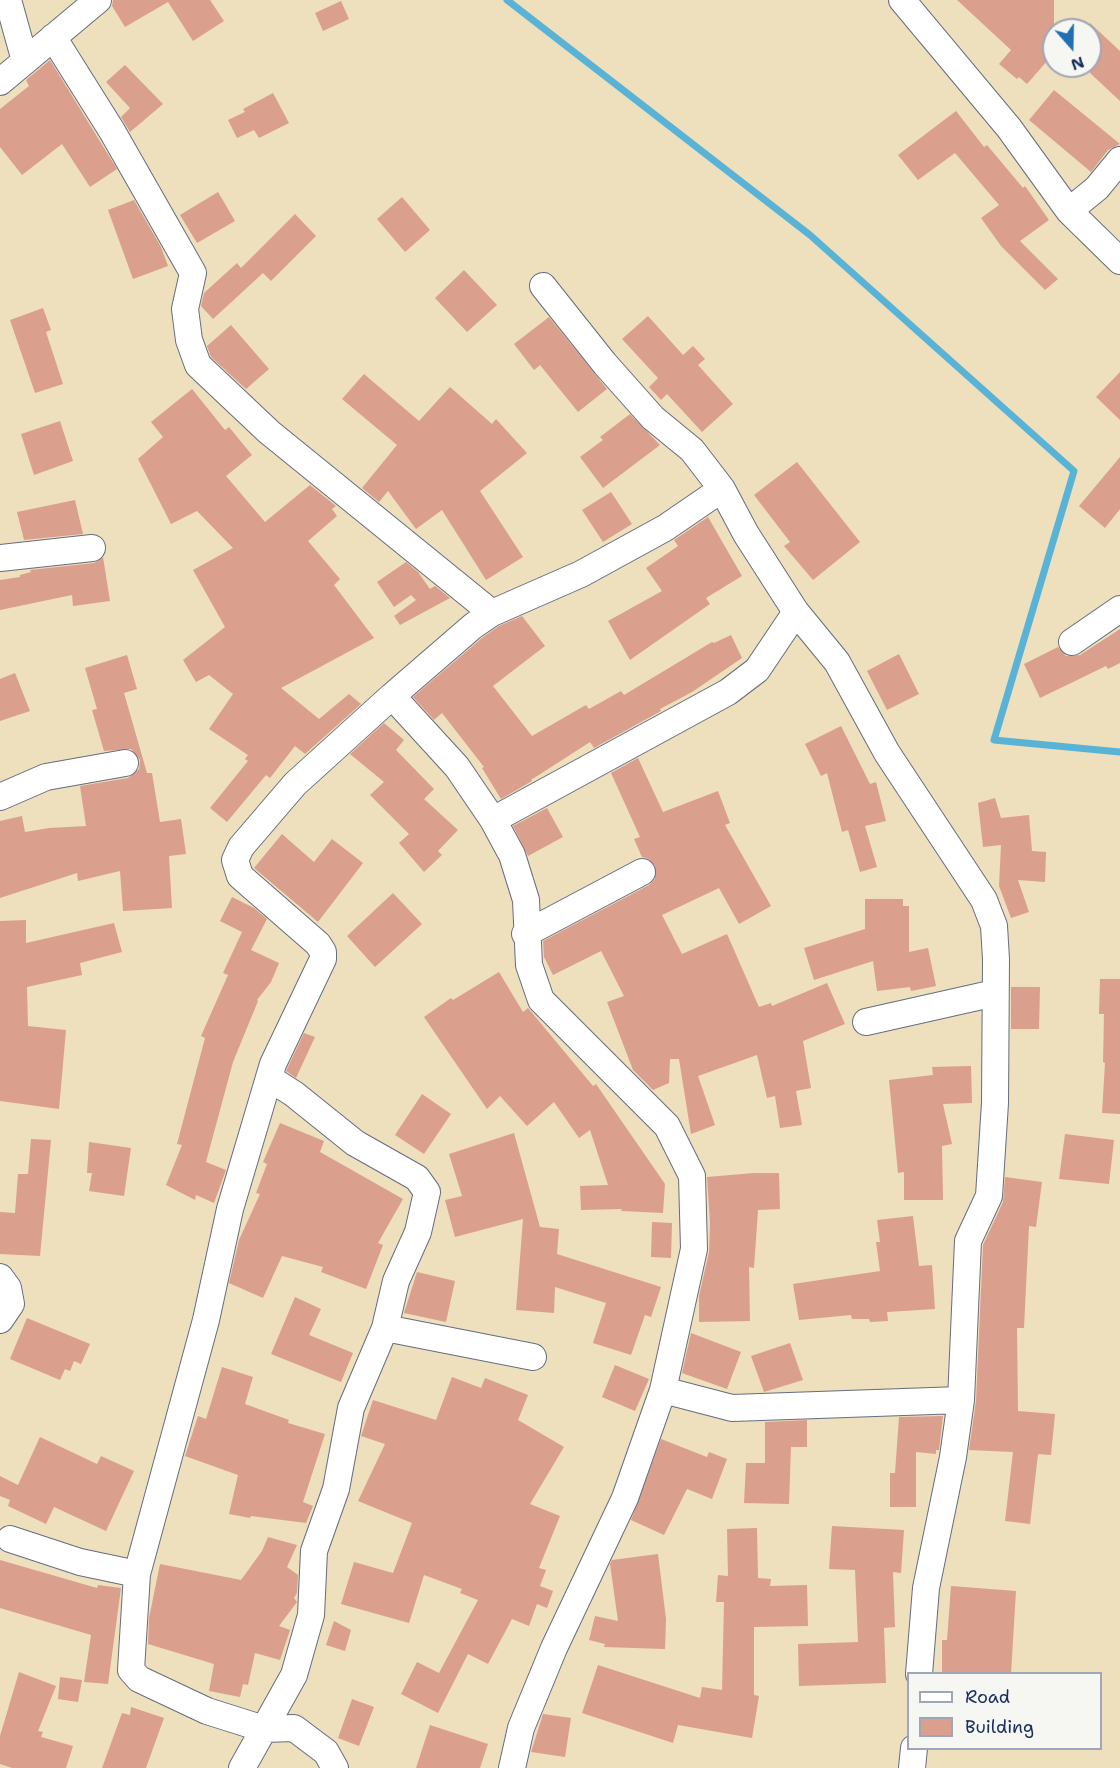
<!DOCTYPE html>
<html>
<head>
<meta charset="utf-8">
<style>
	body { margin:0 }
	#map { position:relative; width:1120px; height:1768px; overflow:hidden; background:#eedfbd; font-family:"Shantell Sans",sans-serif }
	canvas { display:block }
	.legend { position:absolute; left:907px; top:1672px; width:195px; height:78px; box-sizing:border-box; background:#f6f6f2; border:2px solid #9ea6b7; margin:0; padding:8px 10px; list-style:none; font-size:18px; color:#1b2f5e }
	.legend li { display:flex; align-items:center; gap:12px; height:30px }
	.legend b { width:30px; border:2px solid #9ea6b7 }
	.north { position:absolute; left:1042px; top:18px; width:60px; height:60px; box-sizing:border-box; background:#f6f6f2; border:2px solid #9ea6b7; border-radius:50%; rotate:160deg; font-size:16px; font-weight:700; line-height:24px; text-align:center; color:#1b2f5e }
	.north::after { content:''; display:block; margin:auto; width:21px; height:27px; background:#1f6fb2; clip-path:polygon(50% 0,100% 100%,50% 72%,0 100%) }
</style>
</head>
<body>
<div id="map">
<canvas width="1120" height="1768"></canvas>
<ul class="legend">
<li><b style="height:8px;background:#fff"></b>Road</li>
<li><b style="height:16px;background:#db9f8e"></b>Building</li>
</ul>
<div class="north">N</div>
</div>
<script>
const g = document.querySelector('canvas').getContext('2d');
g.lineJoin = 'round';
function poly(rows) {
  const path = new Path2D();
  for (const r of rows) {
    path.moveTo(r[0], r[1]);
    for (let i = 2; i < r.length; i += 2) path.lineTo(r[i], r[i + 1]);
  }
  return path;
}
function stroke(path, color, width, dash) {
  g.strokeStyle = color;
  g.lineWidth = width;
  g.lineCap = dash ? 'butt' : 'round';
  g.setLineDash(dash || []);
  g.stroke(path);
}
function fillPath(path, color) {
  g.fillStyle = color;
  g.fill(path, 'evenodd');
}
const stream = poly([
	[507,0,810,235,1074,471,994,740,1120,752]
]);
const building = poly([
	[113,0,210,0,224,21,193,41,168,2,125,27,112,6],
	[957,0,1054,0,1054,53,1027,84,1019,77,1017,79,999,64,1011,50],
	[341,1,349,19,323,31,315,13],
	[1090,23,1120,51,1120,101,1090,73],
	[50,60,117,169,90,187,62,144,22,175,0,147,0,109,29,86,26,80],
	[125,65,163,104,130,132,121,117,130,108,106,82],
	[1054,90,1120,144,1108,150,1091,172,1029,120],
	[273,93,289,123,259,138,254,130,237,138,228,120,245,112,243,109],
	[956,111,984,147,987,145,1023,188,1025,186,1049,220,1020,241,1058,279,1045,290,1001,246,981,218,999,205,955,153,918,180,898,155],
	[218,192,235,221,197,243,180,215],
	[402,197,430,230,405,252,377,219],
	[134,200,161,247,168,266,133,279,108,210],
	[295,214,316,236,271,281,263,273,213,319,201,306,204,293,237,263,241,268],
	[464,270,497,305,467,332,435,298],
	[43,308,51,330,46,332,63,384,35,393,10,320],
	[648,316,683,355,693,346,705,359,698,365,733,404,702,432,667,394,661,400,649,387,658,378,622,339],
	[549,317,607,389,578,412,540,365,534,370,514,344],
	[231,325,269,369,246,389,211,357,207,346],
	[1120,372,1120,420,1096,397],
	[364,374,419,421,450,387,492,424,496,419,527,453,480,491,523,557,486,580,442,510,416,529,388,491,379,502,362,488,397,445,342,399],
	[192,389,225,430,229,427,252,455,226,476,265,522,310,485,336,506,332,509,337,516,308,541,340,579,334,585,374,638,281,688,319,719,349,694,361,704,305,754,295,746,270,778,266,775,227,822,210,808,248,761,245,759,248,755,209,729,233,694,209,675,196,682,183,660,225,627,193,570,233,548,197,511,171,524,138,459,163,437,151,422],
	[630,414,660,445,603,488,580,457,603,440,600,437],
	[60,421,73,461,34,475,21,434],
	[1120,457,1120,509,1105,528,1079,506],
	[797,462,860,542,813,580,784,546,790,542,754,495],
	[611,492,632,524,603,542,582,510],
	[75,500,83,534,24,540,17,512],
	[708,517,742,576,706,598,710,604,630,660,608,621,662,591,646,568,678,546,674,540],
	[103,557,110,601,73,606,72,595,0,610,0,580,20,577,20,575,31,572,30,570,94,563],
	[406,562,418,572,430,589,435,586,450,598,400,625,394,616,416,600,411,595,394,607,377,582],
	[522,616,545,646,493,686,532,736,586,705,589,709,621,691,624,695,712,642,714,643,731,635,742,658,692,692,660,709,661,711,594,748,590,742,531,780,532,781,501,799,482,768,484,767,442,713,434,720,413,697,482,638,499,626],
	[1120,629,1120,663,1108,669,1106,666,1040,698,1024,664,1058,647,1066,656,1080,655],
	[899,654,919,694,887,710,867,671],
	[127,655,137,689,124,693,147,773,152,773,160,822,181,819,186,854,169,856,172,908,123,911,120,871,78,881,77,873,0,898,0,821,22,816,25,832,49,828,86,826,80,786,128,778,139,769,140,760,131,749,104,751,92,710,97,709,85,668],
	[15,673,30,711,0,721,0,679],
	[384,723,404,740,396,750,434,789,424,799,458,830,438,851,442,855,424,872,399,843,409,834,370,795,384,782,350,754],
	[841,726,870,784,876,782,886,821,865,826,877,867,860,872,848,830,842,832,827,773,821,776,805,744],
	[638,758,663,812,718,791,730,823,725,825,771,906,739,924,719,888,662,915,682,954,727,934,759,1007,771,1003,772,1006,827,983,845,1024,803,1041,811,1088,796,1091,802,1125,780,1128,775,1096,767,1098,757,1055,698,1076,715,1125,691,1134,679,1059,670,1059,669,1083,653,1090,633,1070,607,1002,624,996,601,951,553,975,544,957,543,941,649,885,655,879,655,866,649,859,642,857,634,839,640,837,611,773],
	[995,798,1001,818,1029,815,1032,851,1046,852,1045,882,1018,880,1029,912,1011,918,999,886,1001,845,983,847,978,803],
	[547,808,563,837,528,856,513,826],
	[282,834,314,862,332,839,363,863,318,922,254,868],
	[393,893,422,924,375,967,347,936],
	[232,897,254,908,267,919,251,950,279,963,271,982,257,1000,258,1001,233,1062,206,1162,226,1170,214,1203,196,1195,195,1200,166,1185,182,1145,177,1144,205,1038,201,1036,228,975,223,973,242,932,220,921],
	[865,899,903,899,903,906,909,906,909,952,928,948,936,986,911,991,910,987,877,991,873,961,814,980,804,948,865,929],
	[26,920,26,943,114,923,122,952,80,963,82,975,27,987,28,1026,66,1030,59,1109,0,1101,0,921],
	[499,972,523,1012,528,1008,593,1086,596,1084,665,1184,663,1213,621,1211,622,1209,581,1210,580,1186,608,1185,590,1130,579,1138,554,1102,527,1126,500,1096,487,1109,424,1017,451,998,453,1000],
	[1100,979,1120,979,1120,1114,1102,1113,1105,1063,1103,1062,1104,1014,1099,1014],
	[1011,987,1040,987,1039,1029,1011,1029],
	[304,1033,315,1037,296,1078,286,1071],
	[971,1066,972,1103,943,1104,952,1144,942,1146,943,1200,904,1200,904,1172,898,1173,889,1080,933,1075,932,1067],
	[422,1094,451,1114,424,1154,395,1135],
	[280,1123,324,1141,320,1152,403,1199,378,1243,383,1245,366,1289,321,1272,323,1267,282,1256,263,1298,229,1283,239,1240,260,1194,256,1193,267,1164,263,1162],
	[514,1133,540,1227,559,1229,557,1254,661,1287,651,1317,645,1315,631,1355,593,1343,606,1303,555,1287,554,1313,516,1310,523,1219,455,1237,445,1200,462,1196,449,1154],
	[1065,1134,1114,1140,1109,1184,1059,1179],
	[31,1139,51,1140,40,1256,0,1254,0,1212,15,1213,18,1174,28,1174],
	[89,1142,131,1148,124,1196,89,1191,92,1173,87,1173],
	[754,1173,779,1173,780,1209,758,1210,754,1268,749,1267,750,1321,699,1322,699,1296,709,1252,710,1223,707,1177],
	[1005,1177,1042,1182,1036,1227,1029,1226,1024,1328,1017,1328,1018,1411,1055,1414,1051,1455,1038,1454,1030,1524,1005,1521,1013,1452,969,1450,976,1401,983,1245,1003,1202],
	[913,1216,919,1266,932,1265,935,1309,887,1312,888,1321,870,1322,869,1319,852,1319,851,1315,799,1320,793,1284,880,1271,876,1242,880,1242,877,1220],
	[652,1222,672,1223,671,1258,651,1257],
	[417,1272,455,1281,446,1322,404,1313],
	[295,1297,321,1309,309,1335,353,1353,341,1382,271,1354],
	[27,1318,90,1344,81,1364,74,1361,70,1371,65,1369,60,1380,10,1359],
	[691,1333,741,1352,727,1389,682,1373],
	[790,1343,803,1380,764,1392,751,1356],
	[615,1365,649,1379,635,1411,602,1397],
	[222,1367,253,1377,245,1404,289,1420,288,1423,325,1434,303,1502,313,1506,306,1523,251,1516,250,1518,229,1514,238,1475,185,1456,198,1416,206,1419],
	[452,1377,481,1388,485,1378,528,1395,518,1420,564,1447,530,1504,560,1516,539,1568,546,1570,540,1586,553,1591,547,1608,537,1604,529,1626,512,1619,488,1664,468,1654,438,1713,401,1694,417,1662,439,1673,478,1600,460,1593,462,1589,424,1575,409,1623,341,1604,354,1562,393,1573,412,1523,358,1501,385,1444,361,1436,373,1400,436,1420],
	[943,1416,939,1450,936,1450,936,1454,916,1452,916,1507,890,1507,890,1473,895,1473,899,1417],
	[807,1420,807,1447,791,1447,789,1504,744,1503,746,1463,765,1463,765,1422],
	[40,1437,97,1464,101,1456,134,1471,106,1531,54,1507,46,1524,8,1506,10,1500,0,1496,0,1476,18,1485],
	[661,1439,707,1457,709,1452,727,1459,712,1499,687,1489,664,1535,631,1520],
	[832,1526,904,1530,901,1573,893,1572,895,1627,884,1628,886,1683,799,1686,798,1644,858,1642,855,1570,829,1569],
	[757,1528,758,1578,771,1579,770,1586,807,1585,808,1626,754,1627,754,1695,759,1696,752,1738,678,1725,673,1743,582,1713,598,1665,700,1698,702,1687,722,1690,724,1602,716,1602,718,1575,728,1576,727,1529],
	[268,1537,297,1545,287,1567,298,1575,297,1593,294,1598,297,1602,279,1626,290,1630,280,1660,255,1653,248,1685,243,1684,240,1697,209,1691,214,1664,148,1644,149,1618,160,1564,241,1580,262,1551],
	[658,1554,666,1619,665,1649,604,1647,605,1644,589,1640,595,1616,618,1621,610,1564,612,1560],
	[0,1560,97,1588,98,1585,121,1588,108,1684,84,1682,91,1635,0,1608],
	[951,1586,1016,1591,1011,1674,942,1674,942,1640,947,1640],
	[334,1621,351,1630,345,1651,326,1645],
	[19,1672,56,1686,38,1731,43,1732,41,1737,73,1746,66,1768,12,1768,0,1764,0,1736],
	[60,1677,82,1680,78,1702,58,1699],
	[352,1699,374,1707,359,1746,338,1738],
	[131,1707,164,1718,146,1768,102,1768,122,1713,130,1715],
	[543,1714,571,1718,565,1757,531,1752],
	[430,1725,488,1744,480,1768,416,1768]
]);
const minor = poly([
	[8,0,25,61],
	[902,0,1009,128,1069,211,1120,261],
	[53,37,112,131,193,273,185,309,189,340,198,365,269,432,492,613],
	[0,82,98,0],
	[1069,211,1097,188,1120,160],
	[543,286,605,364,653,418,692,450,722,489,746,534,796,612,837,662,887,753,984,900,994,926,996,959,995,1103,989,1196,968,1241,961,1400,953,1457,926,1588,919,1674],
	[0,558,92,548],
	[1072,642,1120,609],
	[0,797,46,777,125,763],
	[493,820,728,692,757,670,796,612],
	[525,934,642,872],
	[866,1022,995,993],
	[0,1277,8,1288,11,1304,0,1320],
	[385,1328,533,1357],
	[663,1390,732,1408,961,1400],
	[10,1539,80,1562,137,1574],
	[242,1768,294,1675,311,1615,314,1551,336,1489,351,1408,385,1328,396,1281,418,1232,427,1192,417,1178,355,1143,294,1094,269,1078],
	[335,1768,326,1752,294,1728,264,1729,207,1711,139,1679,131,1670,137,1574,206,1320,230,1209,273,1064,323,959,323,952,318,944,240,876,235,860,241,847,295,784,392,696],
	[512,1768,521,1728,554,1648,625,1498,663,1390,694,1249,692,1176,667,1126,541,1000,529,965,526,900,512,855,493,820,457,767,392,696,473,626,492,613,581,574,665,528,722,489],
	[912,1768,914,1748]
]);
stroke(stream, '#59b3d7', 7);
fillPath(building, '#db9f8e');
stroke(minor, '#656d7f', 28);
stroke(minor, '#fff', 26);
</script>
</body>
</html>
